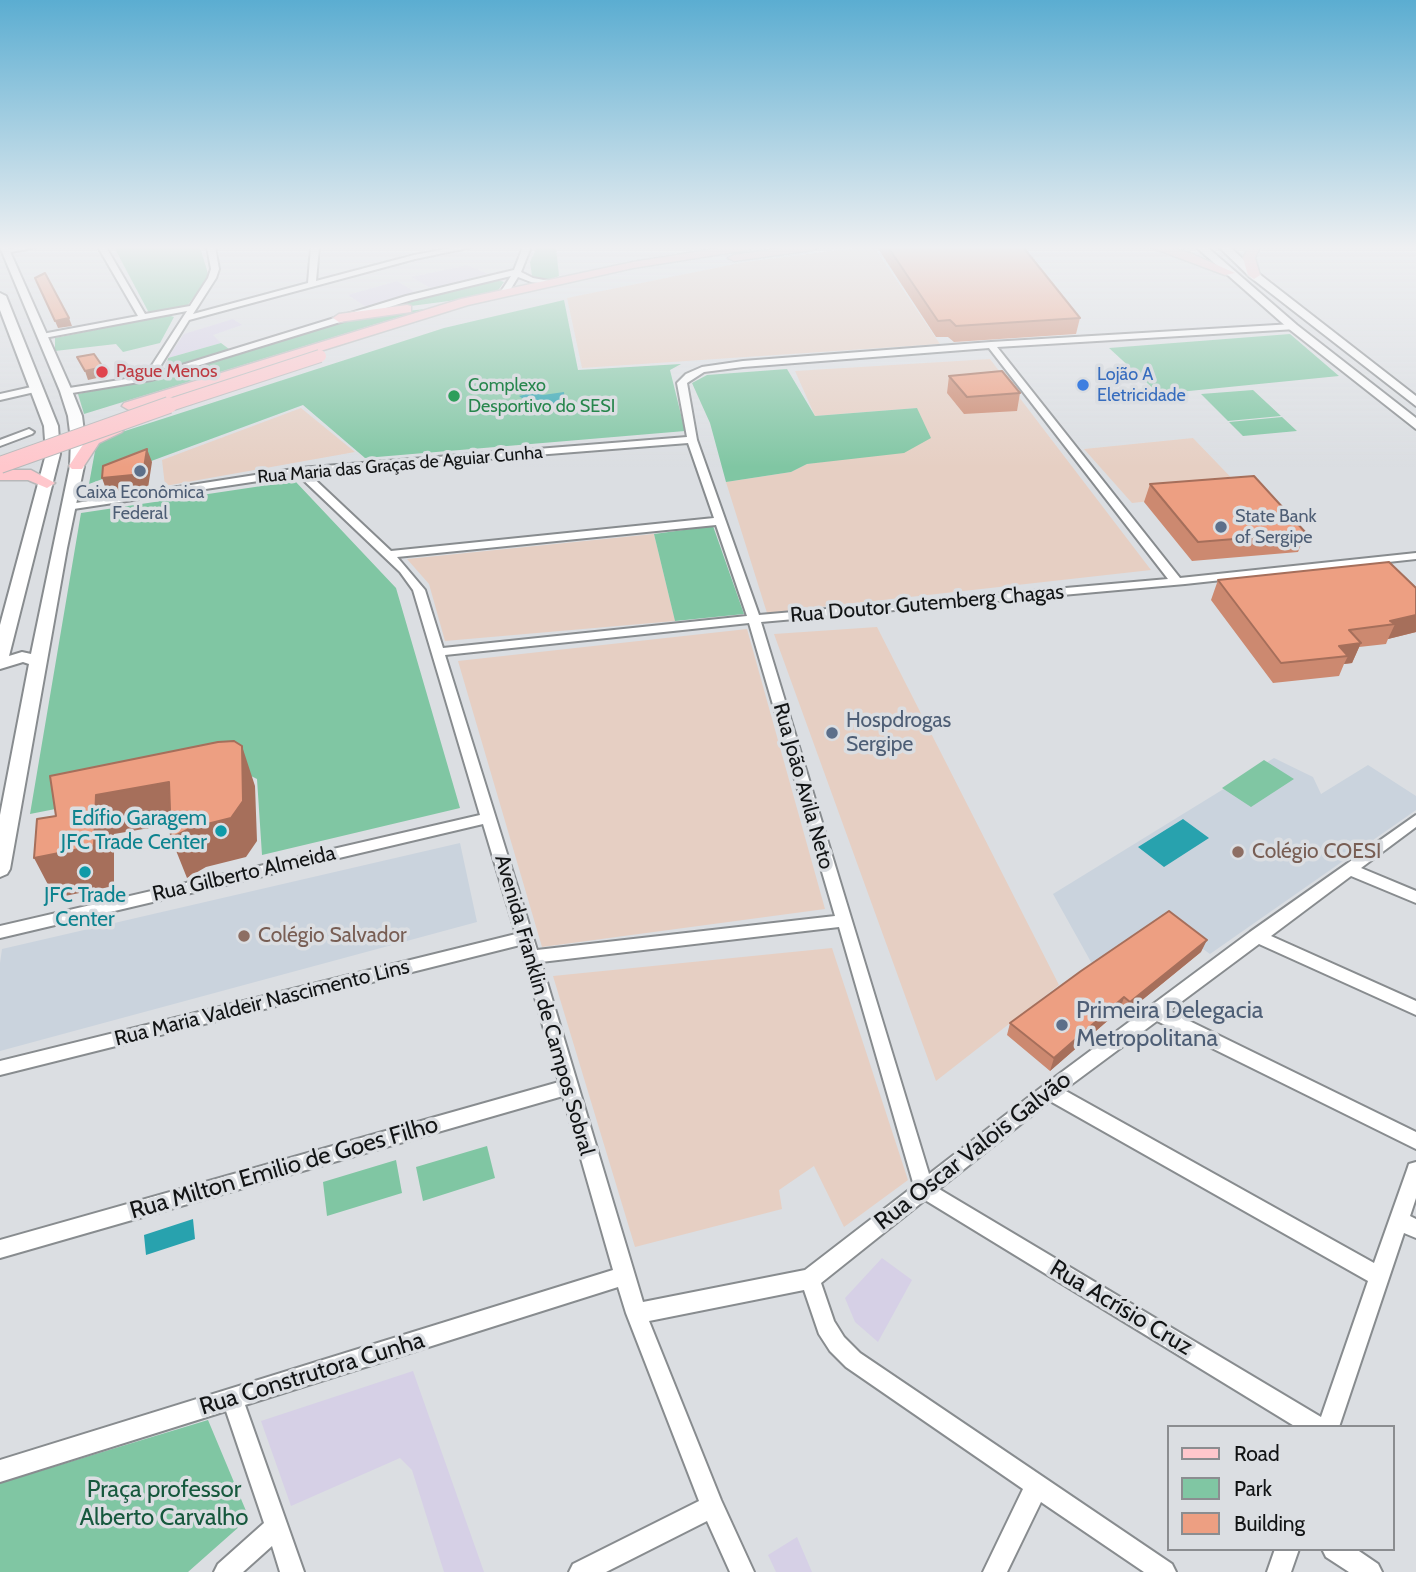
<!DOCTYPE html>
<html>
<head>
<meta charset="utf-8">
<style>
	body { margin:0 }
	#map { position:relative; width:1416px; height:1572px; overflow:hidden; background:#dbdee2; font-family:Cabin,sans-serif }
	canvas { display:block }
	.legend { position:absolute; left:1167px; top:1425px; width:228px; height:126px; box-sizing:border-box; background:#dbdee2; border:2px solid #8b8d90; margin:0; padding:9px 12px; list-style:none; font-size:21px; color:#121415 }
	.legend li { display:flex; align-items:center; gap:14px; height:35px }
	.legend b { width:35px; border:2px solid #8b8d90 }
</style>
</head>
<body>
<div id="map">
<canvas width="1416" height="1572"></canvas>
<ul class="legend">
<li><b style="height:9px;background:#ffc7cc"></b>Road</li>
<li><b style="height:19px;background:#80c6a3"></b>Park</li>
<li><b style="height:19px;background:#ed9f82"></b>Building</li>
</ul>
</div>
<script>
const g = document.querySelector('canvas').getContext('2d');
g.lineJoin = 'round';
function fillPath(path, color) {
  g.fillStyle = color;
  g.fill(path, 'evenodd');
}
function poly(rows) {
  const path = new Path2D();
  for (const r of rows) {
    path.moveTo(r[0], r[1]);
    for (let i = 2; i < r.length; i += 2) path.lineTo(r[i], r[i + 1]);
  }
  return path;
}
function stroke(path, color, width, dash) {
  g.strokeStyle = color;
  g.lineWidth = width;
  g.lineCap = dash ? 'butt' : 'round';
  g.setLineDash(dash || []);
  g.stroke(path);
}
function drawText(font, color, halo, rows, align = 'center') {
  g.font = font + ' Cabin,sans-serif';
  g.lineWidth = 7;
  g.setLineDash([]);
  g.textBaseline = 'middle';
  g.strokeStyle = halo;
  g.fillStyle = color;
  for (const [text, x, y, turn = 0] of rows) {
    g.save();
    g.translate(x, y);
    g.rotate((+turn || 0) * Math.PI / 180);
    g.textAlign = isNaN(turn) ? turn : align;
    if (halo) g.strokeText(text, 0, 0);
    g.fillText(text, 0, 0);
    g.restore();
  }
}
const commercial = poly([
	[468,265,488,274,432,289,411,277],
	[397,281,415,292,366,307,348,295],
	[233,319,242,325,213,335,221,343,168,358,184,334],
	[882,1258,912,1280,878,1342,855,1322,845,1298],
	[413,1371,484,1572,444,1572,412,1470,400,1458,291,1506,261,1421],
	[797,1537,812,1572,776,1572,768,1555]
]);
const industrial = poly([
	[863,247,874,247,940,344,582,368,567,298,745,262],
	[990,359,1151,570,767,613,726,482,791,472,807,464,849,458,917,408,815,416,795,371],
	[301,408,355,452,165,486,162,460],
	[1193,438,1244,491,1132,503,1084,449],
	[654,534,675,621,445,641,429,584,407,559],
	[877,627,1059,985,936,1081,774,634],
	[747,629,825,909,542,947,458,661],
	[832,948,908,1180,844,1227,814,1166,779,1190,782,1209,635,1247,553,976]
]);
const built = poly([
	[1274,758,1313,777,1321,794,1368,765,1416,796,1416,810,1210,954,1164,921,1096,971,1053,894],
	[460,843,477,922,0,1051,0,963,2,949]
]);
const green = poly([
	[114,247,200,247,209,277,187,306,149,313],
	[537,247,556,247,559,276,549,280,532,276,530,262],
	[498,280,504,282,497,292,472,298,365,312],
	[564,300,578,370,681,364,670,370,685,431,365,458,303,405,89,484,97,440,444,328],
	[425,309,84,414,78,394,181,372,356,317],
	[168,315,174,317,160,343,123,352,116,344,55,351,55,338],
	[1290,334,1339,376,1159,394,1109,348],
	[221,343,229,349,165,371,168,358],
	[787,369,815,416,917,408,931,438,904,453,807,464,791,472,726,482,710,423,692,383,707,375],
	[1253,390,1281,416,1228,421,1201,394],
	[1282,417,1297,431,1243,436,1229,422],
	[295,481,396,588,460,808,262,855,257,779,243,772,30,814,81,513],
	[713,526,744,614,675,621,654,534],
	[1264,760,1294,779,1251,807,1222,788],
	[487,1146,495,1178,423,1201,416,1167],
	[396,1160,402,1193,327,1216,323,1182],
	[208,1420,249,1518,188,1572,0,1572,0,1483]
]);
const water = poly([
	[535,392,543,395,564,392,565,404,542,412,519,396],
	[1183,819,1209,838,1164,867,1138,847],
	[193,1219,195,1239,146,1255,144,1235]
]);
const minor = poly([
	[19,247,37,247,6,253,2,251,19,247],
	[98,247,106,247,145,314,190,306,208,278,211,269,207,247,215,247,219,269,216,278,193,314,308,283,311,247,319,247,316,281,414,255,457,247,472,247,415,259,189,320,156,373,406,296,514,270,523,247,531,247,521,272,533,278,555,282,551,284,531,282,518,277,507,295,501,295,500,293,511,276,412,300,151,380,66,394,61,391,63,389,145,376,187,311,39,339,39,335,42,334,138,316,98,247],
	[1293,324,1297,327,1296,329,997,347,1180,578,1416,553,1416,559,1185,584,761,622,929,1174,1043,1086,1250,932,1416,815,1416,827,1361,868,1416,891,1416,903,1351,876,1271,936,1416,1001,1416,1015,1259,944,1169,1011,1416,1132,1416,1149,1157,1021,1064,1090,1374,1263,1407,1170,1409,1164,1416,1162,1416,1198,1410,1216,1416,1219,1416,1238,1404,1233,1339,1427,1296,1427,925,1200,821,1283,834,1321,844,1337,860,1353,1172,1564,1176,1572,1144,1572,1041,1502,1007,1572,983,1572,1023,1489,846,1367,830,1351,819,1334,804,1290,649,1321,721,1500,754,1572,730,1572,707,1521,606,1572,569,1572,573,1564,699,1501,626,1313,618,1287,245,1405,304,1572,280,1572,272,1546,243,1572,214,1572,218,1564,264,1523,226,1411,0,1482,0,1460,613,1270,563,1096,0,1258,0,1240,559,1082,520,945,0,1075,0,1061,516,934,483,824,0,938,0,926,480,815,413,590,400,572,298,475,67,510,63,509,63,505,300,468,687,437,677,383,686,374,702,367,743,361,991,342,1293,324],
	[989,348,1168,579,759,615,697,440,687,383,704,372,743,367,989,348],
	[688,443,714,518,391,551,308,473,688,443],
	[716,525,747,616,443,648,425,590,397,557,716,525],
	[749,623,835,916,537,950,445,655,749,623],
	[839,927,914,1186,805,1270,643,1302,541,962,839,927],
	[1050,1101,1368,1281,1321,1417,939,1189,1050,1101],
	[36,386,41,389,39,391,0,400,0,394,36,386],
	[29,429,34,432,32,434,0,446,0,440,29,429],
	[1275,1549,1299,1549,1291,1572,1267,1572,1275,1549],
	[1322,1549,1356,1549,1378,1564,1382,1572,1349,1572,1326,1557,1322,1549]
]);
const secondary = poly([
	[0,247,8,247,72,391,82,416,85,440,84,466,67,548,10,869,7,874,0,877,0,815,29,664,23,662,0,669,0,625,46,454,44,426,0,310,0,293,6,296,58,426,60,454,9,656,22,652,31,654,70,466,71,440,68,416,60,391,0,247],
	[1196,247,1207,247,1297,325,1416,418,1416,429,1289,329,1196,247],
	[1219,247,1230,247,1258,273,1416,396,1416,406,1250,277,1219,247]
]);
const primary = poly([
	[727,247,753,247,747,250,633,268,468,305,134,409,129,410,122,406,124,403,461,299,633,262,727,247],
	[790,247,819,247,813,250,734,261,728,258,734,255,790,247],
	[1150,247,1168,247,1190,253,1235,273,1225,275,1150,247],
	[1249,247,1260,247,1255,258,1260,275,1254,279,1248,275,1243,258,1249,247],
	[407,305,411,306,411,312,339,322,333,318,339,314,407,305],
	[117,425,124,429,122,432,99,443,82,469,72,469,69,466,88,437,117,425],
	[0,470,31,470,55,483,47,488,28,480,0,480,0,470]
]);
const primaryBridgeFar1 = poly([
	[164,407,320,356]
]);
const primaryBridge = poly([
	[0,465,169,405]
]);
const wall = poly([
	[877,247,1023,247,1080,318,1076,334,954,342,948,337,936,337],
	[949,376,1020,393,1017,411,964,414,947,393],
	[1150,484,1306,533,1298,552,1192,561,1144,502],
	[1218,580,1416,588,1416,632,1388,639,1386,644,1359,647,1352,663,1344,664,1339,676,1273,683,1211,600],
	[1201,952,1125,1014,1120,1010,1050,1071,1007,1035,1010,1023]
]);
const shadedWall = poly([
	[69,318,72,326,58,328,55,321],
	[103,367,106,376,88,380,85,371],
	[147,449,152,462,148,488,107,492,102,478],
	[1416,615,1416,632,1388,639,1395,624,1390,621],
	[1361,643,1352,663,1344,664,1348,656,1339,646],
	[242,746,255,786,257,841,246,857,206,867,187,878,171,838],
	[169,782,185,822,114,834,114,886,55,898,34,858,96,795],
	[1207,940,1201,952,1125,1014,1130,1002],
	[1124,997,1120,1010,1050,1071,1054,1058]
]);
const building = poly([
	[888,247,1023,247,1080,318,956,326,950,320,938,321,888,247],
	[45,273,69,318,55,321,35,278,45,273],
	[94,354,103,367,85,371,77,357,94,354],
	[1002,371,1020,393,967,397,949,376,1002,371],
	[147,449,143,474,102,478,103,466,147,449],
	[1254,476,1306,533,1198,542,1150,484,1254,476],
	[1389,562,1416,588,1416,615,1390,621,1395,624,1349,630,1361,643,1339,646,1348,656,1281,663,1218,580,1389,562],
	[234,741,242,746,243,801,231,818,191,828,171,838,169,782,96,795,94,846,34,858,37,819,56,816,50,776,218,742,234,741],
	[1169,911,1207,940,1130,1002,1124,997,1054,1058,1010,1023,1081,971,1169,911]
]);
const markers = [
	[102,372,7,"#e0444e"],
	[1083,385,7,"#3f7fe0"],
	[454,396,7,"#2e9e5b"],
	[140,471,7,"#5c6f8a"],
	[1221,527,7,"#5c6f8a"],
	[832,733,7,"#5c6f8a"],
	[221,831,7,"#0f9aa8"],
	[1238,852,7,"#8d6e63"],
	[85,872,7,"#0f9aa8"],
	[244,936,7,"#8d6e63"],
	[1062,1025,7,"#5c6f8a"]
];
const farHealthnames = [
	["Pague Menos",116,372]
];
const farShopnames = [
	["Lojão A",1097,375],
	["Eletricidade",1097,396]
];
const farLeisurenames = [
	["Complexo",468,386],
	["Desportivo do SESI",468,407]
];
const farStreetnames = [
	["Rua Maria das Graças de Aguiar Cunha",400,465,-5]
];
const farServicenames = [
	["Caixa Econômica",140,493],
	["Federal",140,514],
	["State Bank",1235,517,"left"],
	["of Sergipe",1235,538,"left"]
];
const streetNames = [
	["Rua Doutor Gutemberg Chagas",927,604,-5],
	["Rua João Avila Neto",803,786,74],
	["Rua Gilberto Almeida",244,874,-13],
	["Rua Maria Valdeir Nascimento Lins",262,1003,-14],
	["Avenida Franklin de Campos Sobral",544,1005,74]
];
const serviceNames = [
	["Hospdrogas",846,721],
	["Sergipe",846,745]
];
const cultureNames = [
	["Edífio Garagem",207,819],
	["JFC Trade Center",207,843],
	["JFC Trade",85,896,"center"],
	["Center",85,920,"center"]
];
const educationNames = [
	["Colégio COESI",1252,852],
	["Colégio Salvador",258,936]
];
const nearServicenames = [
	["Primeira Delegacia",1076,1011],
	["Metropolitana",1076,1039]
];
const nearStreetnames = [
	["Rua Oscar Valois Galvão",973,1151,-38],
	["Rua Milton Emilio de Goes Filho",284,1168,-16],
	["Rua Acrísio Cruz",1121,1308,31],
	["Rua Construtora Cunha",312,1374,-17]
];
const nearParknames = [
	["Praça professor",164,1490],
	["Alberto Carvalho",164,1518]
];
fillPath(commercial, '#d6d0e6');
fillPath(industrial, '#e6cfc3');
fillPath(built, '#cad3dd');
fillPath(green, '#80c6a3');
fillPath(water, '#28a2ae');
stroke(minor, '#888c8f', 4);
stroke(secondary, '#888c8f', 4);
stroke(primary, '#b8b8b9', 3);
fillPath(minor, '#fff');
fillPath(secondary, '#fff');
fillPath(primary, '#ffc7cc');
stroke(primaryBridgeFar1, '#b8b8b9', 14, []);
stroke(primaryBridge, '#b8b8b9', 18, []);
stroke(primaryBridgeFar1, '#ffc7cc', 12);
stroke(primaryBridge, '#ffc7cc', 16);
fillPath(wall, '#cc8970');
fillPath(shadedWall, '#a66f5b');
fillPath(building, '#ed9f82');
stroke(building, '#a66f5b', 2);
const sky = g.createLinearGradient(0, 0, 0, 467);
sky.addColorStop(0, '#5badd1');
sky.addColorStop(0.53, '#eff0f2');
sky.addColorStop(1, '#eff0f200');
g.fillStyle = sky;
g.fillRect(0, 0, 1416, 467);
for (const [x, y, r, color] of markers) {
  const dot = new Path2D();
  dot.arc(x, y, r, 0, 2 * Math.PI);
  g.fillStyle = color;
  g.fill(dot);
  stroke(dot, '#dbdee2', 2.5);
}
drawText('18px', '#be3a42', '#dbdee2', farHealthnames, 'left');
drawText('18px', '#366cbe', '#dbdee2', farShopnames, 'left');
drawText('18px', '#27864d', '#dbdee2', farLeisurenames, 'left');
drawText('18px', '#121415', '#dbdee2', farStreetnames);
drawText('18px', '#4e5e75', '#dbdee2', farServicenames);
drawText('21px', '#121415', '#dbdee2', streetNames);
drawText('21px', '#4e5e75', '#dbdee2', serviceNames, 'left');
drawText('21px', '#0d838f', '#dbdee2', cultureNames, 'right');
drawText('21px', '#785e54', '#dbdee2', educationNames, 'left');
drawText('24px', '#4e5e75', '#dbdee2', nearServicenames, 'left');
drawText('24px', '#121415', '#dbdee2', nearStreetnames);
drawText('24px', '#16583d', '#dbdee2', nearParknames);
</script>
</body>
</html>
